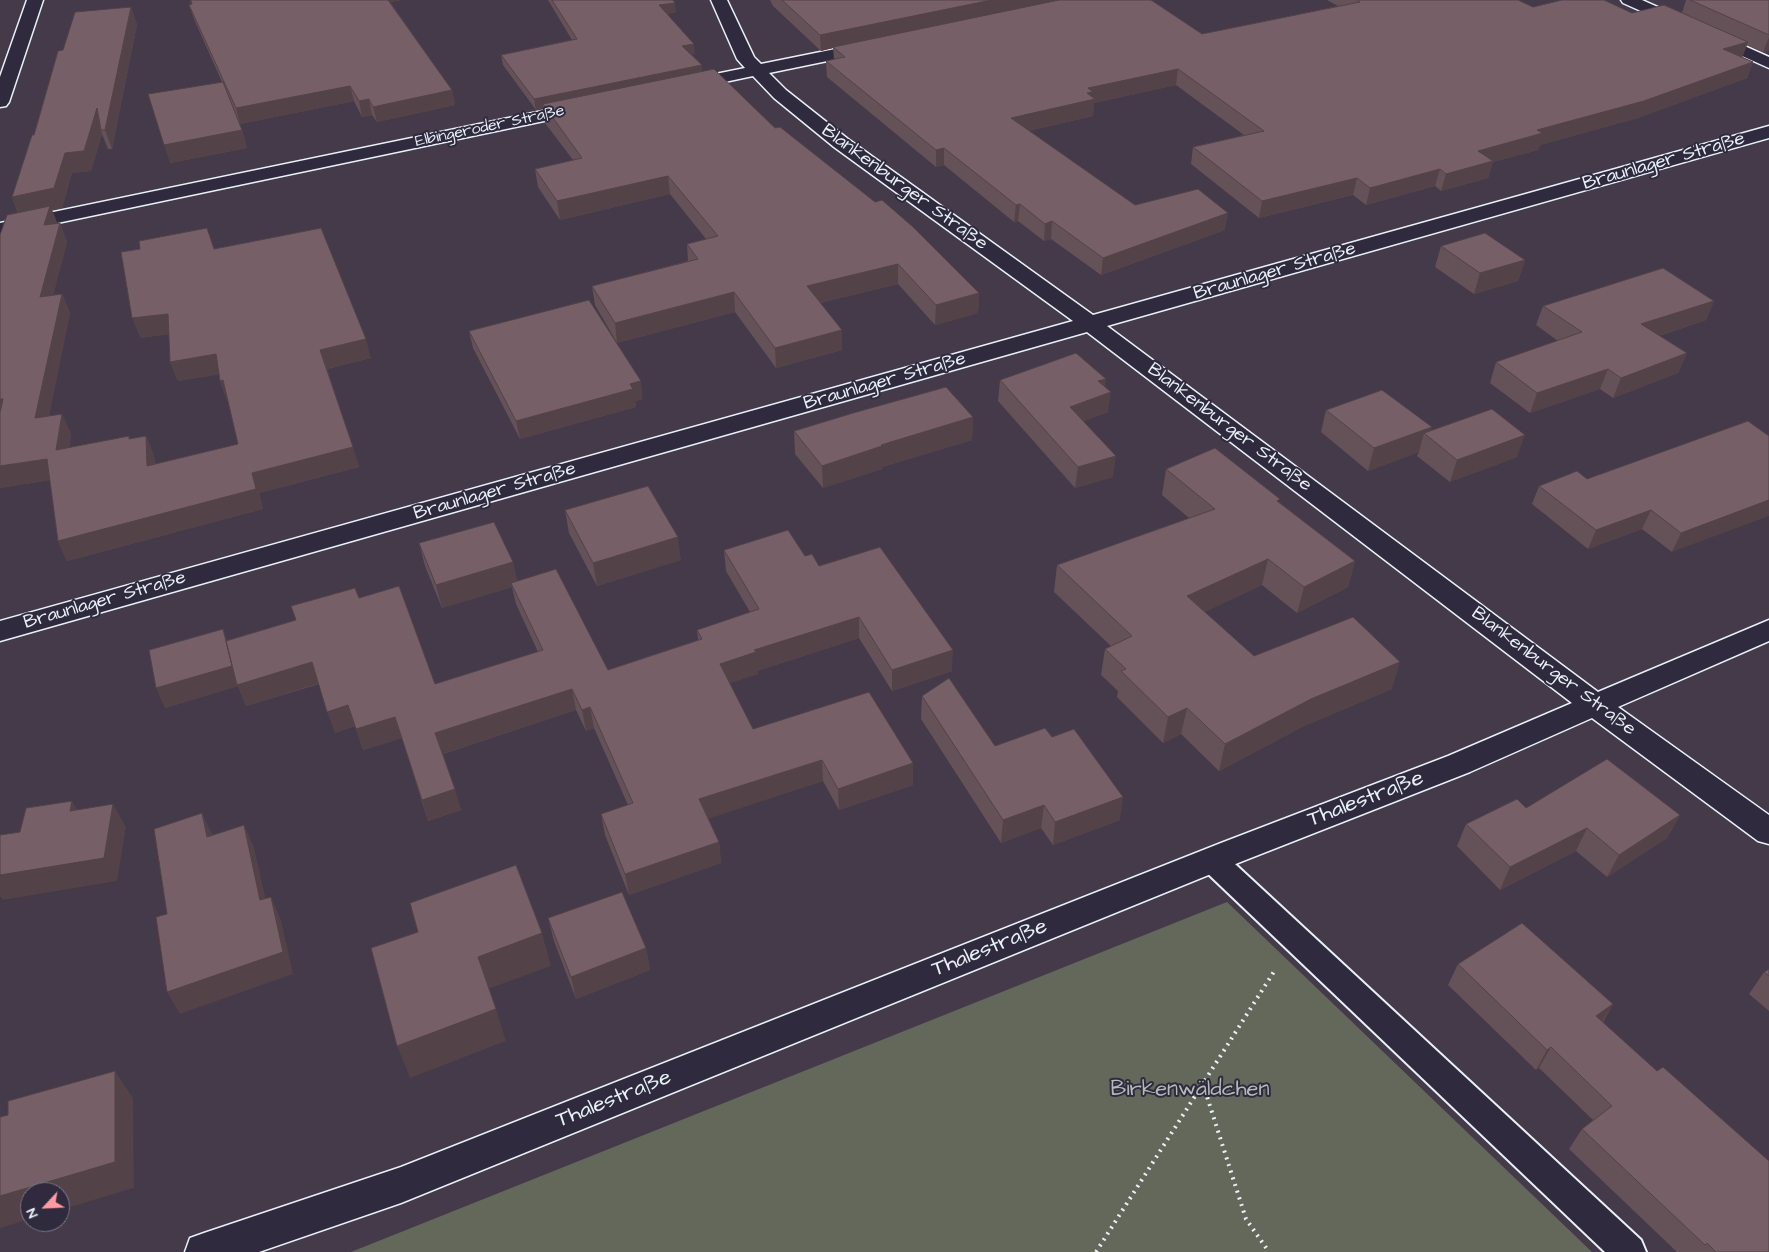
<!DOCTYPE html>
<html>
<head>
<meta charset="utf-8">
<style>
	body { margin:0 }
	#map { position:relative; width:1769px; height:1252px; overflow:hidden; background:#443a49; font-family:"Architects Daughter",sans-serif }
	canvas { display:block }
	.north { position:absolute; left:20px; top:1182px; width:50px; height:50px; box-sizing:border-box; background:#2f2a3d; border:1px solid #797a88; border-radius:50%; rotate:245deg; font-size:14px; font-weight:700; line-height:20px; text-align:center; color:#e8f1f8 }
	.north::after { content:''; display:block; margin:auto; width:18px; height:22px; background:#ff9aa2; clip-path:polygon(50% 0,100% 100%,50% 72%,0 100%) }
</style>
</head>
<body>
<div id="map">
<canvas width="1769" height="1252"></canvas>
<div class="north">N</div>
</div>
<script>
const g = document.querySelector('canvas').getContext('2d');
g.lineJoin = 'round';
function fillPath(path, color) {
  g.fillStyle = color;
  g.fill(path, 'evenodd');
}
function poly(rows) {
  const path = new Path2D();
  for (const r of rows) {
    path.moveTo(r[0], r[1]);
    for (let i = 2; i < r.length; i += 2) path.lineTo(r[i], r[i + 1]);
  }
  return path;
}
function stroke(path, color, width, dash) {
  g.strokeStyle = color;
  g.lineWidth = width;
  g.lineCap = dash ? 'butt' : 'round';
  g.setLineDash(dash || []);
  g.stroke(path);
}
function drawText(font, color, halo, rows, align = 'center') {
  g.font = font + ' "Architects Daughter",sans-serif';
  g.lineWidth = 4;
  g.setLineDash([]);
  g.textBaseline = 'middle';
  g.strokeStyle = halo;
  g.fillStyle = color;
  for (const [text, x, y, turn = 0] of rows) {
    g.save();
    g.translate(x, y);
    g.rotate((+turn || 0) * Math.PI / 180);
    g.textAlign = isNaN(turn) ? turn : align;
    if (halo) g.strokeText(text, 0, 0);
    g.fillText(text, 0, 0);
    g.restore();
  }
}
const green = poly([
	[1227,902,1592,1252,351,1252]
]);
const path = poly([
	[1203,1084,1246,1219,1269,1252],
	[1096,1252,1275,970]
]);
const service = poly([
	[1212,849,1222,852,1641,1240,1646,1252,1605,1252,1202,868,1198,860,1202,852,1212,849]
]);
const minor = poly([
	[27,0,43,0,9,102,6,106,0,107,0,77,27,0],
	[711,0,727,0,754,57,761,64,870,42,876,43,878,47,876,51,769,73,786,90,848,139,1093,315,1769,126,1769,138,1107,326,1598,692,1769,620,1769,641,1618,707,1769,815,1769,844,1758,841,1592,718,1470,772,1243,861,401,1203,259,1252,185,1252,190,1238,204,1233,401,1167,1221,843,1448,756,1572,703,1087,332,0,641,0,621,1073,321,834,147,774,98,753,76,687,90,681,89,678,85,681,81,745,68,737,59,711,0],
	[1621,0,1642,0,1769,57,1769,68,1623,3,1621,0],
	[581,103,587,104,590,108,587,112,0,235,0,223,581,103]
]);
const wall = poly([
	[190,0,402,0,390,2,452,90,455,105,377,122,372,115,362,117,354,101,240,124,230,99,242,130,247,148,170,163,222,82,194,19,189,5,191,4],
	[548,0,673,0,676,12,667,14,695,54,691,54,702,65,702,72,775,128,979,293,978,313,935,325,898,284,820,303,842,350,776,368,735,312,617,343,595,305,592,286,688,261,687,244,706,239,670,194,560,220,538,187,535,169,573,160,545,123,543,108,536,110,503,65,501,55,572,40],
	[770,0,1151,0,1202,34,1338,6,1327,0,1518,0,1533,7,1632,13,1682,13,1686,0,1769,0,1769,51,1763,52,1747,45,1742,57,1753,62,1747,78,1638,118,1540,145,1538,150,1493,162,1488,178,1441,191,1435,186,1366,205,1353,195,1259,218,1191,164,1193,147,1244,135,1176,85,1094,103,1093,116,1028,131,1135,205,1225,230,1101,275,1051,239,1044,241,1018,221,1014,222,944,165,936,167,827,77,826,61,834,60,833,48,821,51,773,6],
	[131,7,137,25,112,149,108,149,102,134,91,171,72,173,62,208,52,210,57,223,60,223,67,242,53,295,62,294,70,313,49,415,71,433,69,448,146,436,154,456,155,464,238,444,228,400,227,400,220,381,219,374,178,381,170,362,169,334,140,338,214,249,371,358,327,369,359,467,259,493,263,509,67,561,58,541,50,480,0,488,0,235,18,213,12,197,34,135,63,50],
	[1441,246,1525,260,1518,281,1474,294,1435,267],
	[1714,301,1706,320,1659,336,1687,353,1678,373,1613,398,1600,389,1530,413,1490,383,1496,362,1558,341,1536,325,1543,306],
	[469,331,643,399,635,401,636,407,520,439,473,348],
	[1000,380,1105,387,1108,412,1084,421,1113,477,1075,488,998,401],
	[1326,410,1430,431,1517,457,1450,482,1417,456,1419,452,1368,471,1321,432],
	[973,417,972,440,882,467,882,469,823,488,795,454,794,431],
	[1748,421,1672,552,1642,529,1588,549,1532,504,1539,486,1587,479],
	[1166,469,1279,502,1355,561,1348,587,1297,613,1262,585,1204,612,1254,656,1392,689,1304,726,1219,771,1181,734,1163,743,1117,697,1118,691,1101,675,1105,649,1111,646,1054,592,1057,565,1189,518,1162,495],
	[565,510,681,560,597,586,569,533],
	[419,543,513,562,517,581,608,670,698,640,697,630,750,612,726,571,724,550,805,556,819,566,952,671,892,691,859,638,757,671,758,674,729,683,753,729,913,763,913,785,839,810,823,781,708,818,719,842,721,863,629,895,605,835,601,814,628,805,594,728,586,731,576,710,443,754,461,810,428,821,402,738,363,750,355,726,335,733,319,684,246,706,238,686,165,708,228,640,296,620,359,598,435,684,538,652,516,604,512,587,442,608,425,566],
	[922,696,995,746,1052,737,1120,820,1053,845,1041,828,1001,843,921,719],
	[1526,808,1680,815,1667,838,1607,877,1576,851,1500,890,1457,846,1466,824],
	[548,918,646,948,650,970,576,999,554,941],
	[1458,964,1613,1004,1603,1022,1769,1252,1677,1252,1569,1149,1582,1129,1593,1120,1539,1068,1536,1070,1448,985],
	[1769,969,1769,1011,1749,994,1764,972]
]);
const shadedWall = poly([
	[383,0,402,0,383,3],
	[992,0,1066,0,833,47,833,48,821,51,820,35],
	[675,3,676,12,660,15,659,5],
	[131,7,137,25,112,149,105,130],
	[1769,37,1769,51,1763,52],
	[1748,42,1742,58,1723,49],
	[694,44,695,54,683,56,682,46],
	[1753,62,1747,78,1638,118,1540,145,1538,150,1493,162,1488,178,1441,191,1446,174,1478,151,1537,130],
	[702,65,702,75,543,104,543,108,536,110,534,99],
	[1178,69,1176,85,1094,103,1093,116,1010,135,1011,118,1088,88],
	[350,86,354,101,240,124,236,108],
	[452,90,455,105,377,122,373,107],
	[369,99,372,115,362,117,359,101],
	[97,108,101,130,102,134,91,171,72,173,62,208,52,210,58,225,52,244,20,217,12,197,65,153],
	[242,130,247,148,170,163,164,145],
	[944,148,944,165,936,167,936,150],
	[1440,169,1435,186,1366,205,1370,188],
	[668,176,670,194,560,220,557,201],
	[1357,178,1353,195,1259,218,1262,201],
	[1020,204,1018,221,1014,222,1016,205],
	[1228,213,1225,230,1101,275,1103,258],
	[1052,221,1051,239,1044,241,1045,224],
	[60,223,67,242,48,316,40,297],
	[1525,260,1518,281,1474,294,1480,273],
	[898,264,898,284,808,306,807,286],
	[734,292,735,312,617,343,615,323],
	[979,293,978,313,935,325,936,305],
	[62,294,70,313,45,437,35,418],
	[1714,301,1706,320,1634,344,1641,324],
	[168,314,175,333,140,338,132,318],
	[842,330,842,350,776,368,775,348],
	[366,339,371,358,326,369,320,350],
	[1687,353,1678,373,1613,398,1621,378],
	[216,354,223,374,178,381,170,362],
	[1608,369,1600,389,1530,413,1537,393],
	[1106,379,1105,394,1111,392,1108,412,1068,427,1070,407,1098,381],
	[223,380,230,400,227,400,220,381],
	[641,381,643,399,635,401,636,407,520,439,516,421],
	[0,399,3,399,0,420],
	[62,414,71,433,65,470,56,450],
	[973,417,972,440,882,467,882,469,823,488,822,466,881,445],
	[1432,427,1429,437,1424,433,1419,452,1368,471,1374,448],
	[1525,435,1517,457,1450,482,1457,460],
	[146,436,154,456,156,486,147,466],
	[353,447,359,467,259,493,263,509,67,561,58,541,252,473],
	[1116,456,1113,477,1075,488,1078,467],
	[47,459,57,479,0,488,0,466],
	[1769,500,1769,516,1672,552,1681,533],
	[1651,510,1642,529,1588,549,1596,530],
	[678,537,681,560,597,586,593,563],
	[1268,559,1262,585,1182,623,1187,596],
	[1355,561,1348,587,1297,613,1304,587],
	[513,562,518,585,511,583,512,587,442,608,436,585],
	[859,617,859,638,757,671,758,674,722,686,720,664,754,650],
	[223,629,231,649,312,662,320,683,246,706,238,686,165,708,156,688],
	[953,650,952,671,892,691,892,670],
	[1400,662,1392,689,1304,726,1219,771,1225,744,1311,699],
	[572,689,576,710,442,754,435,733],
	[348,705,355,726,335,733,327,712],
	[590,707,594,728,586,731,582,710],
	[1187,708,1181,734,1163,743,1168,717],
	[395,717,402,738,363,750,356,729],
	[822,760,823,781,702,821,699,799],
	[913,763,913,785,839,810,838,789],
	[455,789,461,810,428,821,422,800],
	[1123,797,1120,820,1053,845,1055,822],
	[72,801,85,824,70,811],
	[113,804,126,827,117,881,3,900,0,896,0,875],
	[1044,805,1041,828,1001,843,1003,820],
	[202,813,213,836,207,837],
	[1680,815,1667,838,1607,877,1619,855],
	[244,825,254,847,271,923,260,900],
	[1587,828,1576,851,1500,890,1510,867],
	[719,842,721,863,629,895,625,874],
	[271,897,281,920,293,974,180,1014,167,992],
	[542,933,551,966,488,989,478,957],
	[646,948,650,970,576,999,571,977],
	[1613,1004,1600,1025,1596,1016],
	[496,1009,506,1041,410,1078,397,1046],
	[1551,1047,1539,1068,1536,1070,1547,1050],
	[115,1071,133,1098,134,1188,60,1210,60,1192,30,1192,30,1219,0,1228,0,1196]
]);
const building = poly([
	[191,0,388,0,452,90,373,107,369,99,359,101,350,86,236,108,189,5,192,4,191,0],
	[552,0,673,0,675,3,659,5,694,44,682,46,702,65,534,99,501,55,577,39,552,0],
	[782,0,992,0,820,35,782,0],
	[1059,0,1151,0,1202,34,1360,2,1357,0,1518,0,1533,7,1562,0,1604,0,1632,13,1664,5,1748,42,1723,49,1753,62,1644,101,1537,130,1543,133,1478,151,1493,161,1446,174,1440,169,1370,188,1357,178,1262,201,1193,147,1264,131,1178,69,1088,88,1093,92,1087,93,1095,99,1011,118,1135,205,1198,189,1228,213,1103,258,1052,221,1045,224,1020,204,1016,205,944,148,936,150,826,61,845,57,833,47,1059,0],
	[1690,0,1769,0,1769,35,1690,0],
	[131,7,105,130,101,130,97,108,84,151,65,153,54,188,12,197,32,135,34,135,58,51,63,50,75,12,131,7],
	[714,69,775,128,780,127,875,202,882,200,913,227,979,293,936,305,898,264,807,286,842,330,775,348,734,292,615,323,592,286,698,259,687,244,718,236,668,176,557,201,535,169,582,158,543,104,714,69],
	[223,82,242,130,164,145,148,94,223,82],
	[50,206,44,225,60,223,40,297,62,294,35,418,62,414,56,450,129,436,129,439,146,436,147,466,238,444,223,380,220,381,216,354,170,362,168,314,132,318,121,252,140,249,139,241,207,228,214,249,321,228,366,339,320,350,353,447,252,473,256,489,58,541,47,459,0,466,0,413,3,399,0,399,0,235,7,215,50,206],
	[1485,233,1525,260,1480,273,1441,246,1485,233],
	[1663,268,1714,301,1641,324,1687,353,1621,378,1608,369,1537,393,1496,362,1582,332,1543,306,1663,268],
	[589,300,641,381,630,384,633,389,516,421,469,331,589,300],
	[1076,353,1106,379,1098,381,1111,392,1070,407,1116,456,1078,467,1000,380,1076,353],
	[946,387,973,417,881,445,882,446,822,466,794,431,853,413,946,387],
	[1382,390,1432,427,1374,448,1326,410,1382,390],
	[1492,409,1525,435,1457,460,1424,433,1492,409],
	[1748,421,1769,436,1769,500,1681,533,1651,510,1596,530,1539,486,1577,471,1587,479,1748,421],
	[1215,448,1280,499,1277,501,1355,561,1304,587,1268,559,1187,596,1254,656,1353,617,1400,662,1311,699,1225,744,1187,708,1168,717,1121,671,1126,669,1105,649,1132,636,1057,565,1215,509,1166,469,1215,448],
	[648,486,678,537,593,563,565,510,648,486],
	[494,522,513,562,436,585,419,543,494,522],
	[788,530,805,556,812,554,819,566,880,547,953,650,892,670,859,617,754,650,756,652,720,664,753,729,869,692,913,763,838,789,822,760,699,799,719,842,625,874,601,814,633,803,590,707,582,710,572,689,435,733,455,789,422,800,395,717,356,729,348,705,327,712,312,662,237,685,226,641,296,620,291,606,355,588,359,598,399,586,435,684,543,650,511,583,556,569,608,670,702,639,697,630,759,609,724,550,788,530],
	[223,629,232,666,156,688,149,650,223,629],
	[949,678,995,746,1045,728,1052,737,1074,729,1123,797,1055,822,1044,805,1003,820,922,696,949,678],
	[1607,759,1680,815,1619,855,1587,828,1510,867,1466,824,1517,799,1526,808,1607,759],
	[72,801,70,811,113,804,104,858,0,875,0,835,20,832,26,808,72,801],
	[202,813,207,837,244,825,260,900,271,897,283,952,167,992,156,917,167,914,154,829,202,813],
	[516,865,542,933,478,957,496,1009,397,1046,371,948,418,932,410,903,516,865],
	[622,892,646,948,571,977,548,918,622,892],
	[1522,923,1613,1004,1596,1016,1657,1071,1663,1067,1769,1161,1769,1252,1716,1252,1707,1243,1705,1245,1582,1129,1612,1106,1551,1047,1547,1050,1458,964,1522,923],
	[1769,969,1769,976,1764,972,1769,969],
	[115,1071,115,1162,0,1196,0,1117,8,1115,8,1101,115,1071]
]);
const farStreetnames = [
	["Elbingeroder Straße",490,127,-12]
];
const streetNames = [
	["Braunlager Straße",1664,162,-16],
	["Blankenburger Straße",904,188,36],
	["Braunlager Straße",1275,272,-16],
	["Braunlager Straße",885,382,-16],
	["Blankenburger Straße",1229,428,37],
	["Braunlager Straße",495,492,-16],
	["Braunlager Straße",105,601,-16],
	["Blankenburger Straße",1553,672,37]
];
const nearStreetnames = [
	["Thalestraße",1366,800,-21],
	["Thalestraße",990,949,-22],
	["Thalestraße",614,1100,-22]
];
const nearParknames = [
	["Birkenwäldchen",1190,1090]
];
fillPath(green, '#64685a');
stroke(service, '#e8f1f8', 4);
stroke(minor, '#e8f1f8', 3);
stroke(path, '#e8f1f8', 4, [2, 5]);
fillPath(service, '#2f2a3d');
fillPath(minor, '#2f2a3d');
fillPath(wall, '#655258');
fillPath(shadedWall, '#534247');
fillPath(building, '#765f66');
stroke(building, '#534247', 1);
drawText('16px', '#e8f1f8', '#2f2a3d', farStreetnames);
drawText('19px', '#e8f1f8', '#2f2a3d', streetNames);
drawText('22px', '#e8f1f8', '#2f2a3d', nearStreetnames);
drawText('22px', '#b3bab9', '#2f2a3d', nearParknames);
</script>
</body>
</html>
